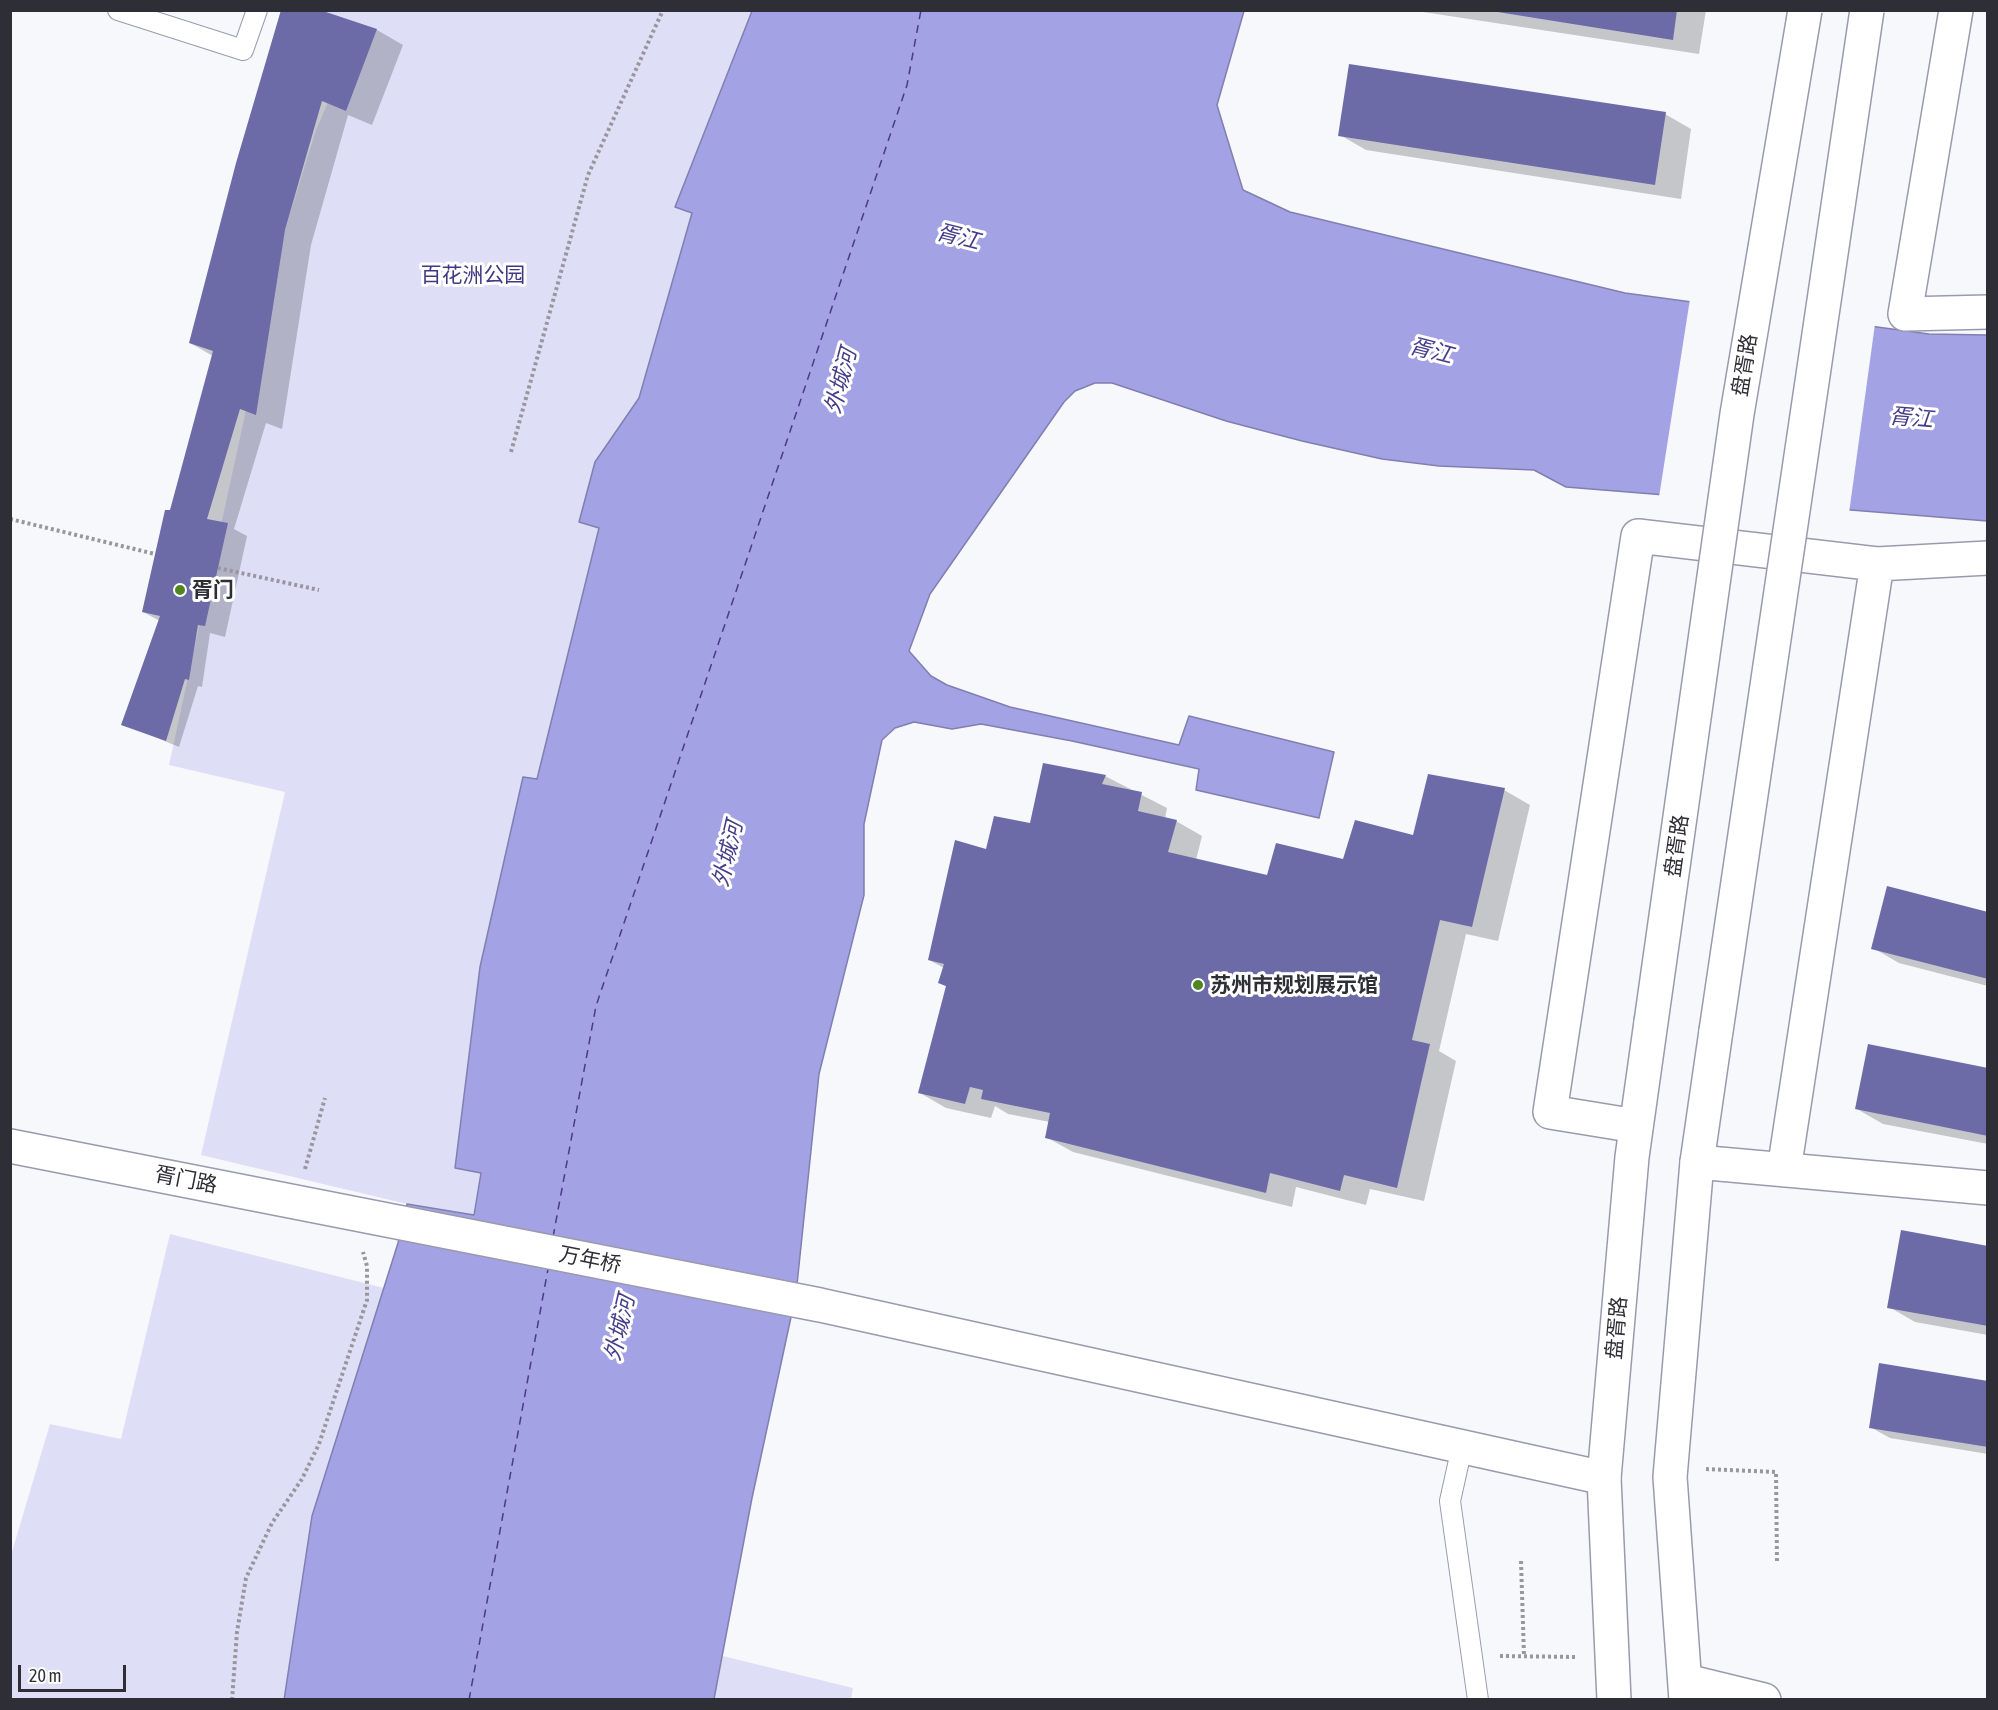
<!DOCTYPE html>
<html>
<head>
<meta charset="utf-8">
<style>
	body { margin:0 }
	#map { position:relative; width:1998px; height:1710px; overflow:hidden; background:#f7f8fc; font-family:"Asap Condensed",sans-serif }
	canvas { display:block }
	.frame { position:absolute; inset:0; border:12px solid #2e2e36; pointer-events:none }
	.scale { position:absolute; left:18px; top:1665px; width:108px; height:27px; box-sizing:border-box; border:3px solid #2e2e36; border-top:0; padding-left:8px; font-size:18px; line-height:21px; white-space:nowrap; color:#2e2e36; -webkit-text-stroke:4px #fff; paint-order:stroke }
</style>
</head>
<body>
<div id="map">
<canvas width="1998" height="1710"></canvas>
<div class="frame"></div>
<div class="scale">20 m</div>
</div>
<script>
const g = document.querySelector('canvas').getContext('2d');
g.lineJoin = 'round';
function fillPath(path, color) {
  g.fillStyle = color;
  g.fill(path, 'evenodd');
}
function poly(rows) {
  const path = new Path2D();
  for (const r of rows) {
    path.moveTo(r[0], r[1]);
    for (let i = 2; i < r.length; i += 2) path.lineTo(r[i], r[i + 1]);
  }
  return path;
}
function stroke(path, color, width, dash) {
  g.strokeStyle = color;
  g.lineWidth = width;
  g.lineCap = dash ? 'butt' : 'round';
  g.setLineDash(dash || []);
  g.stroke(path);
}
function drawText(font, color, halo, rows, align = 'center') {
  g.font = font + ' "Asap Condensed","Noto Sans SC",sans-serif';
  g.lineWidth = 6;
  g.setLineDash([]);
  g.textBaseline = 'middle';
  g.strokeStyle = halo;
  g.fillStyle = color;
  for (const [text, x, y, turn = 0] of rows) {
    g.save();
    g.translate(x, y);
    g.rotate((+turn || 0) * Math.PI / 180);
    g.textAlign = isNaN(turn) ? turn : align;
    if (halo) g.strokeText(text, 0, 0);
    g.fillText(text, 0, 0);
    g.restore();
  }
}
const green = poly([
	[284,11,752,11,675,207,692,213,639,398,595,462,579,522,599,528,537,779,523,778,480,967,455,1167,481,1173,473,1216,407,1204,201,1155,285,792,169,765,285,230,316,130,334,88],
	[170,1234,384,1288,312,1516,284,1699,11,1700,11,1555,50,1424,121,1439],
	[723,1656,853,1688,851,1699,714,1700]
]);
const water = poly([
	[752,11,1244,11,1217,105,1243,190,1290,212,1625,293,1929,334,1987,335,1987,521,1566,487,1534,470,1439,466,1382,459,1302,441,1226,421,1112,383,1095,383,1075,391,1064,402,930,594,909,651,931,676,947,685,1010,707,1179,745,1189,716,1334,752,1319,818,1196,790,1199,769,1072,741,981,724,952,729,914,722,895,728,882,740,864,824,864,895,819,1074,796,1294,752,1498,714,1699,284,1700,312,1516,398,1243,407,1204,474,1215,481,1173,455,1168,480,967,523,777,537,779,599,528,579,522,595,462,639,398,692,213,675,207,752,11]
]);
const pier = poly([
	[1690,299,1875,324,1849,513,1659,497]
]);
const shadow = poly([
	[315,10,377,30,403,45,372,125,348,115,311,245,282,429,266,423,234,529,247,536,225,637,210,633,202,687,198,686,179,747,123,724,160,621,143,612,177,514,213,356,190,343],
	[1410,10,1706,10,1699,54],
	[1665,114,1691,129,1681,199,1366,150,1340,135],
	[1105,776,1167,808,1165,819,1176,821,1202,836,1196,860,1268,877,1344,861,1414,836,1504,790,1530,805,1498,941,1466,934,1439,1051,1456,1061,1424,1201,1370,1189,1366,1205,1296,1187,1292,1207,1073,1152,1046,1137,1050,1122,1008,1114,995,1106,991,1118,946,1108,920,1093,947,987,940,983,944,968,929,960,987,850],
	[1988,914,1988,986,1899,963,1873,948],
	[1988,1069,1988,1144,1883,1124,1857,1109],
	[1988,1248,1988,1335,1915,1322,1889,1307],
	[1988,1382,1988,1454,1890,1438,1870,1427]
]);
const ferry = poly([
	[553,1237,596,1006,907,85,921,10],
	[469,1700,548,1269]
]);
const building = poly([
	[281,10,320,10,377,29,346,111,322,101,285,230,256,415,240,409,207,519,228,523,205,626,198,625,189,680,185,679,166,741,121,725,160,616,142,612,165,510,170,510,213,351,189,343,236,163],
	[1485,10,1677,10,1673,40],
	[1349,64,1666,112,1655,185,1338,136],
	[1043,763,1106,775,1102,784,1142,792,1138,811,1177,820,1168,852,1267,875,1276,843,1343,859,1355,820,1413,835,1428,774,1505,788,1472,927,1440,920,1412,1040,1430,1044,1397,1188,1344,1175,1340,1191,1270,1173,1266,1193,1045,1138,1050,1113,981,1099,983,1090,970,1087,965,1104,918,1093,946,986,938,983,944,964,928,960,955,840,986,849,994,816,1030,823],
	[1887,886,1988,912,1988,979,1871,949],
	[1868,1044,1988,1068,1988,1136,1855,1109],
	[1901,1230,1988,1246,1988,1326,1887,1308],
	[1879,1363,1988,1381,1988,1447,1869,1428]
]);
const path = poly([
	[511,452,588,175,663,10],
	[10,519,155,554],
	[218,568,319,590],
	[305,1169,325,1098],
	[1706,1469,1776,1472,1777,1563],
	[1521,1561,1524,1656],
	[1500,1656,1577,1657],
	[232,1700,237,1632,246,1578,272,1523,302,1479,319,1444,367,1300,367,1266,363,1252]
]);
const lane = poly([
	[118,10,243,50,257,10],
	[1462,1447,1450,1501,1478,1700]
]);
const street = poly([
	[1956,10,1905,314,1988,312],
	[1636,1126,1550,1112,1638,536,1877,564,1988,558],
	[10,1146,820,1305,1604,1478],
	[1697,1162,1988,1188],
	[1784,1170,1877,564],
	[1686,1681,1764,1700]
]);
const secondary = poly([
	[1614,1700,1604,1478,1632,1157,1651,1022],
	[1686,1700,1670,1477,1697,1162,1716,1031]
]);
const secondaryBridge = poly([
	[1651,1022,1737,414,1805,10],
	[1716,1031,1867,10]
]);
const markers = [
	[180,590,6,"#4f8621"],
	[1198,985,6,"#4f8621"]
];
const parkNames = [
	["百花洲公园",473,275]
];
const streetNames = [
	["盘胥路",1745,365,-81],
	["盘胥路",1677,846,-82],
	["胥门路",186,1180,11],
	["万年桥",590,1260,11],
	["盘胥路",1617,1328,-85]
];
const poiNames = [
	["胥门",192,590],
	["苏州市规划展示馆",1210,985]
];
const waterNames = [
	["胥江",958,237,14],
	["胥江",1431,351,14],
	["外城河",841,381,-75],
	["胥江",1911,418,5],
	["外城河",728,854,-77],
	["外城河",620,1328,-77]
];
fillPath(green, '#dedff7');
fillPath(water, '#a3a2e4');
stroke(water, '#807fb0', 1.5);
fillPath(pier, '#f7f8fc');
fillPath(shadow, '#0003');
stroke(ferry, '#453d8a', 1.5, [8, 6]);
fillPath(building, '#6c6ba8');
stroke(lane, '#9a9aae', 22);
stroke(street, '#9a9aae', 36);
stroke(secondary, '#9a9aae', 36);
stroke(path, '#97989d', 4, [3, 3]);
stroke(lane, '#fff', 20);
stroke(street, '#fff', 33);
stroke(secondary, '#fff', 33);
stroke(secondaryBridge, '#9a9aae', 36, []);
stroke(secondaryBridge, '#fff', 33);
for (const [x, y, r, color] of markers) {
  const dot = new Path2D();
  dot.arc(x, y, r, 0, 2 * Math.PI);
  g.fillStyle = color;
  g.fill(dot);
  stroke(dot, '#fff', 2);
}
drawText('21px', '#413885', '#fff', parkNames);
drawText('21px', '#2e2e36', '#fff', streetNames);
drawText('bold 21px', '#2e2e36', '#fff', poiNames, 'left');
drawText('italic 22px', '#453d8a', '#fff', waterNames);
</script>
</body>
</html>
